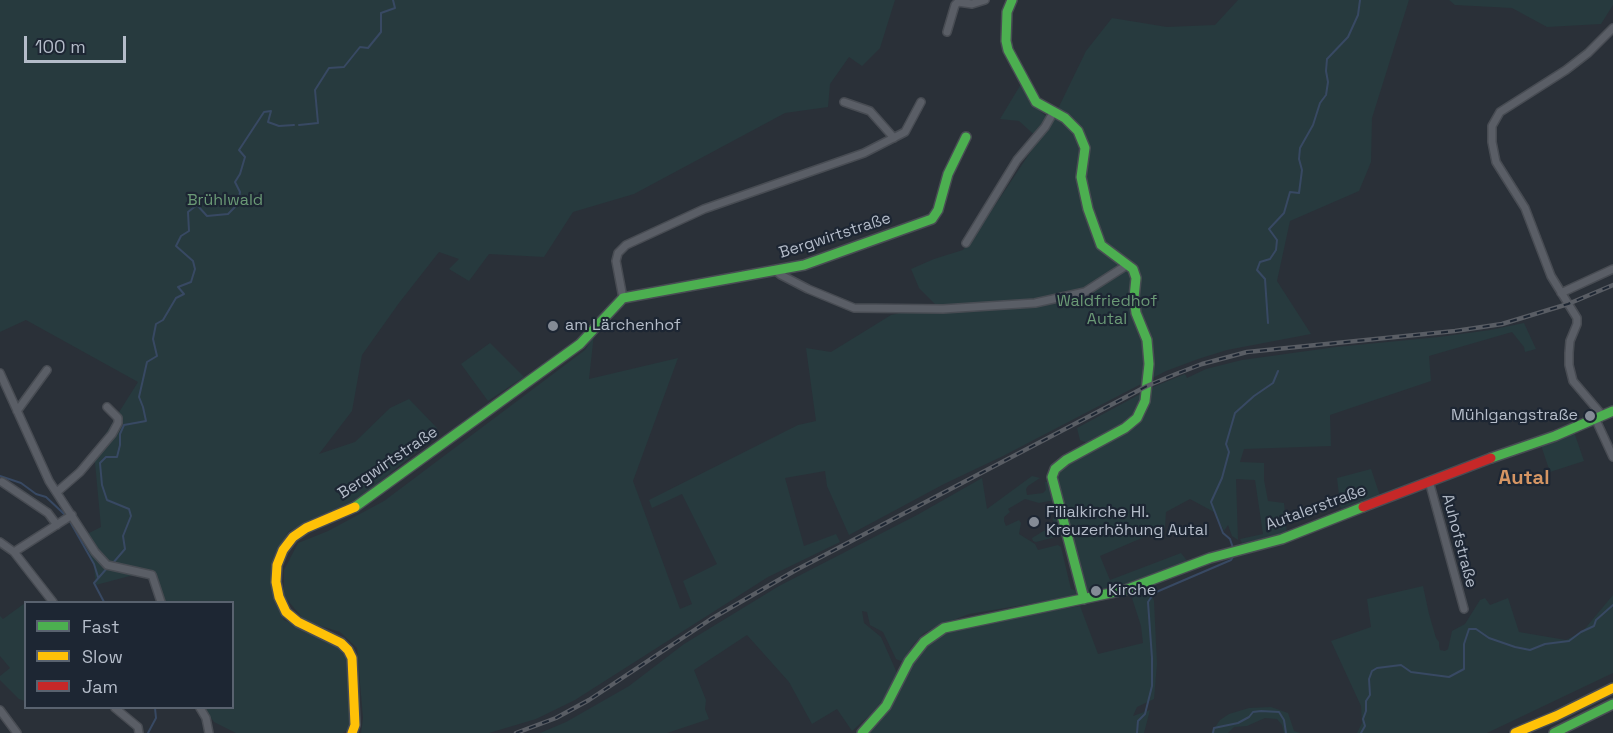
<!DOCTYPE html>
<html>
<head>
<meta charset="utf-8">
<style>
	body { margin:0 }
	#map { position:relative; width:1613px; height:733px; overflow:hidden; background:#2a3038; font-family:"Space Grotesk",sans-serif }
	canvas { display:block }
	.legend { position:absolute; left:24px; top:601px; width:210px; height:108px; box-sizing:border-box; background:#1d2633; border:2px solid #59626f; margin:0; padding:8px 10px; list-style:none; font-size:18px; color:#b4bcc9 }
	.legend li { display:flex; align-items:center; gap:12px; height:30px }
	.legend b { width:30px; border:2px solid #59626f }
	.scale { position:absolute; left:24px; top:36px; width:102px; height:27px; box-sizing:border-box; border:3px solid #b4bcc9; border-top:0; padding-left:8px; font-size:18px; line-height:21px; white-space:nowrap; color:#b4bcc9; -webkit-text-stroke:4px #1d2633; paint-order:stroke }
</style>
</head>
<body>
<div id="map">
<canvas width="1613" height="733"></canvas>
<ul class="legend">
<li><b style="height:8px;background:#4caf50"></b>Fast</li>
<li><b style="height:8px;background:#ffc107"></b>Slow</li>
<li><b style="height:8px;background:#c62828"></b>Jam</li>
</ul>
<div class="scale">100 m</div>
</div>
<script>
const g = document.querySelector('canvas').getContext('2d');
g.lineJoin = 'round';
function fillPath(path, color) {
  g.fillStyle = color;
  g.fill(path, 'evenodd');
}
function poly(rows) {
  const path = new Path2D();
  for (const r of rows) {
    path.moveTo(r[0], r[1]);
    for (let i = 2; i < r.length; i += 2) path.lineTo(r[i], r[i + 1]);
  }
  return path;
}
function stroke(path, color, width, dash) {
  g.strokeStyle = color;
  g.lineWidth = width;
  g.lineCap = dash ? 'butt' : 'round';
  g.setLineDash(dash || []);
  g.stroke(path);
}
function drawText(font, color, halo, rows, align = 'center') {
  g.font = font + ' "Space Grotesk",sans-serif';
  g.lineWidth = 4.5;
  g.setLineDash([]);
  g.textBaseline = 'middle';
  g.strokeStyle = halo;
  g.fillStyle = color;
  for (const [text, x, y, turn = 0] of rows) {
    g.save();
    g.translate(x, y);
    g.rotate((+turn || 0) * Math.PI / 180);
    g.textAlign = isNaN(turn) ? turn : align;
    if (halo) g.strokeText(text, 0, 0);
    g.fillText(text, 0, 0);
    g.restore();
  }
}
const green = poly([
	[0,0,895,0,880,48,862,66,849,57,830,84,828,107,785,113,634,194,573,212,544,257,489,254,469,281,449,269,459,259,439,252,399,303,362,355,352,411,319,454,355,442,390,408,409,399,437,428,431,440,355,502,289,531,275,554,271,583,284,620,339,648,350,665,349,729,343,733,236,733,214,722,204,708,232,708,232,602,165,602,155,576,137,574,96,585,94,566,81,537,101,527,94,452,138,382,26,320,0,332],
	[1238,0,1409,0,1372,118,1371,162,1359,191,1290,221,1277,281,1311,334,1227,350,1198,359,1166,371,1003,456,944,484,849,535,827,486,825,471,785,478,804,546,836,534,840,542,768,577,575,700,536,719,489,733,361,733,363,718,357,648,340,632,305,621,284,596,284,570,298,543,328,531,384,501,585,350,594,334,589,379,678,358,633,481,680,609,692,604,683,581,717,564,682,494,652,508,649,500,798,425,816,421,806,348,831,352,891,315,936,305,919,288,911,269,934,259,963,250,976,234,1039,139,1019,121,1000,119,1021,84,1030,103,1052,121,1086,51,1112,18,1167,27,1215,25],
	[1449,0,1613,0,1613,5,1601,24,1547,27,1512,8,1455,5],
	[1524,323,1536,349,1525,352,1524,347,1512,332,1429,356,1431,381,1330,415,1331,446,1244,449,1240,462,1264,463,1264,480,1268,501,1284,503,1287,533,1242,543,1240,539,1263,534,1255,480,1236,479,1238,540,1232,536,1228,525,1224,531,1214,512,1190,499,1166,512,1165,528,1100,556,1110,580,1181,553,1188,562,1119,586,1088,592,1084,586,1057,476,1064,467,1073,460,1125,433,1143,416,1153,387,1185,374,1187,378,1206,369,1242,360,1336,347,1439,337,1490,330],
	[490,343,524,377,488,401,461,364],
	[1144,392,1136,415,1128,422,1089,444,1080,440,1077,428],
	[1574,432,1584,461,1550,472,1541,445],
	[1371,469,1380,496,1341,512,1337,478],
	[1032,476,1040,478,1028,486,1026,489,1027,495,1043,493,1046,490,1045,482,1049,481,1055,502,1049,501,1039,503,1025,499,1008,509,1010,512,1004,517,1004,521,1006,526,1019,520,1021,523,1019,534,1035,544,1038,550,1058,545,1061,547,1071,589,1077,591,1077,593,1071,597,969,614,935,627,923,634,912,646,903,662,896,659,883,632,870,625,867,612,862,611,864,623,881,637,897,673,884,699,870,715,852,731,837,709,812,724,789,682,747,635,694,670,706,700,705,709,709,719,667,733,540,733,566,722,629,686,684,644,779,586,917,515,982,478,987,509],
	[1057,515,1063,535,1036,542,1033,541,1032,538,1055,524,1052,519],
	[1423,586,1429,614,1436,638,1439,642,1439,646,1440,650,1445,651,1448,649,1452,631,1465,624,1480,600,1485,598,1490,605,1508,598,1519,632,1566,640,1583,631,1613,595,1613,673,1487,733,1357,733,1362,723,1361,706,1331,641,1371,627,1367,599],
	[1143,591,1152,595,1154,601,1157,664,1154,699,1137,707,1133,716,1150,710,1144,733,866,733,893,697,917,657,933,640,948,631,969,625,1080,606,1098,654,1143,643,1141,626,1132,598,1137,592],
	[25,603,25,701,19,699,0,680,0,676,10,668,0,656,0,616,3,619],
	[1271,707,1288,713,1294,731,1300,733,1284,733,1282,725,1277,719,1265,718,1247,726,1234,727,1228,733,1211,733,1220,720,1229,714,1249,708]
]);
const stream = poly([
	[299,125,318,123,315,90,329,68,344,67,360,47,368,48,381,32,381,13,395,8,393,0],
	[1268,323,1265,279,1257,270,1260,262,1270,259,1276,250,1277,240,1269,229,1284,213,1290,192,1299,193,1302,170,1299,159,1300,148,1313,125,1320,103,1326,95,1328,82,1326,71,1327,59,1348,37,1358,15,1360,0],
	[0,476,21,483,36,494,46,497,62,512,68,518,94,564,98,577],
	[1233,548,1230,539,1223,533,1211,502,1222,478,1229,452,1226,444,1235,413,1254,396,1273,383,1278,371],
	[113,563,125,549,123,536,131,516,129,509,107,500,102,485,100,463,106,457,117,457,120,445,120,434,124,425,146,421,143,407,139,397,147,362,157,356,153,339,156,324,163,320,176,298,184,294,178,287,191,282,195,269,193,261,176,246,181,236,189,231,188,212,197,205,207,216,228,214,238,204,240,192,235,182,240,174,245,157,239,150,264,112,271,111,268,122,279,126,294,125],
	[104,602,94,583,108,567],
	[148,733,156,718,155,708],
	[1137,733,1138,721,1145,714,1152,686,1152,658,1148,602,1154,593,1231,560,1235,554],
	[1213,733,1214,728,1238,723,1249,717,1253,712,1261,711,1279,712,1284,720,1286,733],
	[1361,733,1365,726,1363,719,1366,711,1366,701,1370,695,1369,679,1372,671,1377,668,1401,665,1411,672,1449,677,1464,669,1464,644,1469,629,1476,629,1489,638,1515,647,1530,650,1545,644,1569,641,1581,632,1594,626,1596,620,1613,605]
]);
const street = poly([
	[947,32,955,5,958,2,972,4,985,0],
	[844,102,870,111,894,138],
	[966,243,1017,160,1045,127,1053,113],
	[776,271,781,275,808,289,854,308,943,309,1035,303,1085,292,1127,265],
	[1561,293,1613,269],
	[623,298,616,261,618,253,626,245,704,209,864,153,905,132,921,102],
	[0,373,49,481,95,552,107,565,152,575,161,602],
	[17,411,47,370],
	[1602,415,1573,381,1569,365,1569,353,1570,341,1577,324,1577,318,1551,276,1525,208,1496,162,1492,142,1492,126,1500,112,1566,70,1588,53,1613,28],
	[1595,418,1613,457],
	[1429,481,1464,609],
	[2,482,48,513,57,525],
	[57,492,80,472,112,434,118,423,118,418,107,407],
	[0,542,14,552,53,602],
	[14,552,72,515],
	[115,708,138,727,139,733],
	[200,708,206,718,209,733],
	[0,710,17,733]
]);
const fast = poly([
	[1012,0,1007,12,1006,41,1008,50,1036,102,1065,118,1078,131,1085,148,1081,177,1088,209,1101,245,1133,269,1136,278,1134,298,1136,313,1147,340,1149,364,1145,401,1137,418,1125,428,1066,460,1055,469,1052,477,1084,599],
	[1491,458,1555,436,1613,411],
	[355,507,580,344,623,298,804,265,932,219,938,210,948,174,966,137],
	[862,733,886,706,909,661,924,642,944,628,1125,590,1210,558,1282,539,1363,507],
	[1554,733,1613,704]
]);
const slow = poly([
	[352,733,355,725,352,658,348,650,341,643,298,622,286,612,279,597,276,582,277,565,283,550,293,537,306,528,355,507],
	[1515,733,1556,716,1613,688]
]);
const jam = poly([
	[1363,507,1491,458]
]);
const rail = poly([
	[516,733,556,718,589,700,711,619,796,570,1147,386,1176,374,1202,364,1247,352,1455,331,1502,324,1568,304,1613,285]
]);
const markers = [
	[553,326,6,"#848b96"],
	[1590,416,6,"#848b96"],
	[1034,522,6,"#848b96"],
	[1096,591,6,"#848b96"]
];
const parkNames = [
	["Brühlwald",225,201],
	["Waldfriedhof",1107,302],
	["Autal",1107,320]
];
const streetNames = [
	["Bergwirtstraße",835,236,-18],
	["Bergwirtstraße",388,463,-34],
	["Autalerstraße",1316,508,-20],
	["Auhofstraße",1459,541,75]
];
const poiNames = [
	["am Lärchenhof",565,326],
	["Mühlgangstraße",1578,416,"right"],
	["Filialkirche Hl.",1046,513],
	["Kreuzerhöhung Autal",1046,531],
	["Kirche",1108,591]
];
const quarterNames = [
	["Autal",1524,479]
];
fillPath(green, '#273a3e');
stroke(stream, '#384963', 2);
stroke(street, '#484c53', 10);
stroke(fast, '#484c53', 12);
stroke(slow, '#484c53', 12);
stroke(jam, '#484c53', 12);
stroke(street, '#5a5e66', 7);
stroke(fast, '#4caf50', 9);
stroke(slow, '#ffc107', 9);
stroke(jam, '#c62828', 9);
stroke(rail, '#595d64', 4.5);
stroke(rail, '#1d2633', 2, [7]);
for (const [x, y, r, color] of markers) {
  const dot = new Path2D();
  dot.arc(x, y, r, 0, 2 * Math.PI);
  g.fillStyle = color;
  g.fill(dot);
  stroke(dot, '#1d2633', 2);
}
drawText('16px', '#6b9a76', '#1d2633', parkNames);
drawText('16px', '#b4bcc9', '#1d2633', streetNames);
drawText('16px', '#b4bcc9', '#1d2633', poiNames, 'left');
drawText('bold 20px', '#d59563', '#1d2633', quarterNames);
</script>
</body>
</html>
